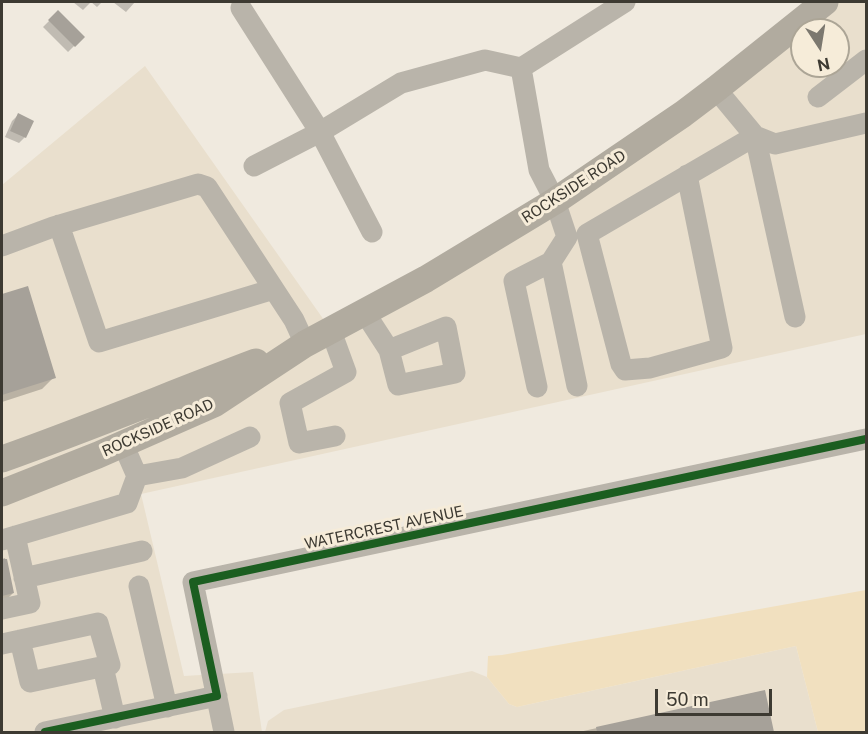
<!DOCTYPE html>
<style>
body{margin:0}
#map{position:relative;width:868px;height:734px;overflow:hidden;background:#f0eadf;font-family:"Public Sans",sans-serif}
canvas{display:block}
.frame{position:absolute;inset:0;border:3px solid #3d3a32;pointer-events:none}
.north{position:absolute;left:790px;top:18px;width:60px;height:60px;box-sizing:border-box;background:#f6ecd9;border:2px solid #aca596;border-radius:50%;rotate:168deg;font-size:16px;font-weight:700;line-height:24px;text-align:center;color:#3d3a32}
.north::after{content:'';display:block;margin:auto;width:21px;height:27px;background:#7c786f;clip-path:polygon(50% 0,100% 100%,50% 72%,0 100%)}
.scale{position:absolute;left:655px;top:689px;width:117px;height:27px;box-sizing:border-box;border:3px solid #3d3a32;border-top:0;padding-left:8px;font-size:18px;line-height:21px;white-space:nowrap;color:#3d3a32;-webkit-text-stroke:4px #f6ecd9;paint-order:stroke}
</style>
<div id="map">
<canvas width="868" height="734"></canvas>
<div class="frame"></div>
<div class="north">N</div>
<div class="scale">50 m</div>
</div>
<script>
const ctx = document.querySelector('canvas').getContext('2d');
ctx.lineJoin = 'round';
function fill(path, color) { ctx.fillStyle = color; ctx.fill(path, 'evenodd'); }
function stroke(path, color, width, dash) { ctx.strokeStyle = color; ctx.lineWidth = width; ctx.lineCap = dash ? 'butt' : 'round'; ctx.setLineDash(dash || []); ctx.stroke(path); }
function write(font, color, halo, rows, align = 'center') {
  ctx.font = font + ' "Public Sans",sans-serif'; ctx.lineWidth = 6; ctx.setLineDash([]); ctx.textBaseline = 'middle'; ctx.strokeStyle = halo; ctx.fillStyle = color; for (const [text, x, y, turn = 0] of rows) {
    ctx.save(); ctx.translate(x, y); ctx.rotate((+turn || 0) * Math.PI / 180); ctx.textAlign = isNaN(turn) ? turn : align; if (halo) ctx.strokeText(text, 0, 0); ctx.fillText(text, 0, 0); ctx.restore();
  }
}
fill(new Path2D(`
 M825,2H866V334L141,494L184,676L253,672L262,732H2V185L145,66L331,330L426,279ZM802,30H838V66H802Z
 M796,646L818,732H265L268,721L284,710L472,671L487,677L509,704L517,707Z`), '#e9dfcd');
fill(new Path2D(`
 M866,590V732H818L796,646L517,707L509,704L487,677L488,656L502,655Z`), '#f1e0bf');
fill(new Path2D(`
 M73,2H102L97,7L91,2L83,10Z
 M113,2H135L126,12Z
 M58,12L83,37L68,52L43,27Z
 M18,115L25,137L19,143L5,137L12,121Z
 M27,288L54,377L42,389L2,402V296Z
 M5,558L13,593L4,602H2V559Z
 M763,691L772,732H579Z`), '#0003');
fill(new Path2D(`
 M58,10L85,37L75,47L48,20Z
 M18,113L34,121L26,138L10,131Z
 M28,286L56,378L2,395V294Z
 M2,559H7L14,593L2,596Z
 M765,690L774,732H597L596,727Z`), '#a6a199');
stroke(new Path2D(`
 M241,8L320,132L372,232
 M521,68L625,2
 M716,89L755,136L775,144L866,123
 M818,97L866,60
 M254,166L320,132L401,83L485,60L521,68L539,170L555,201L567,237L551,262L514,281L537,387
 M687,175L722,348L650,368L625,370L621,364L587,234L755,136L795,317
 M59,225L99,342L274,289
 M2,246L53,227L198,184L207,187L294,320L305,344
 M551,262L577,386
 M365,313L389,350L398,385L455,373L446,327L389,350
 M331,331L346,372L290,403L299,443L335,436
 M123,444L137,476L182,468L250,437
 M2,540L127,503L137,476
 M24,578L142,551
 M139,586L167,707
 M2,609L30,603L15,536
 M2,644L98,623L110,665L30,682L20,640
 M103,667L115,718
 M45,732L217,696
 M224,732L193,582L866,439`), '#b9b4aa', 21);
stroke(new Path2D(`
 M2,459C87,429 171,394 256,362
 M2,493L98,455L214,404L305,344L426,279L555,201L683,114L716,89L825,2`), '#b1ab9f', 27);
stroke(new Path2D(`
 M45,732L217,696L193,582L866,439`), '#1b5e20', 8);
write('15px', '#3d3a32', '#f6ecd9', [
 ["ROCKSIDE ROAD",574,187,-33],
 ["ROCKSIDE ROAD",158,428,-24],
 ["WATERCREST AVENUE",384,528,-12]
]);
</script>
